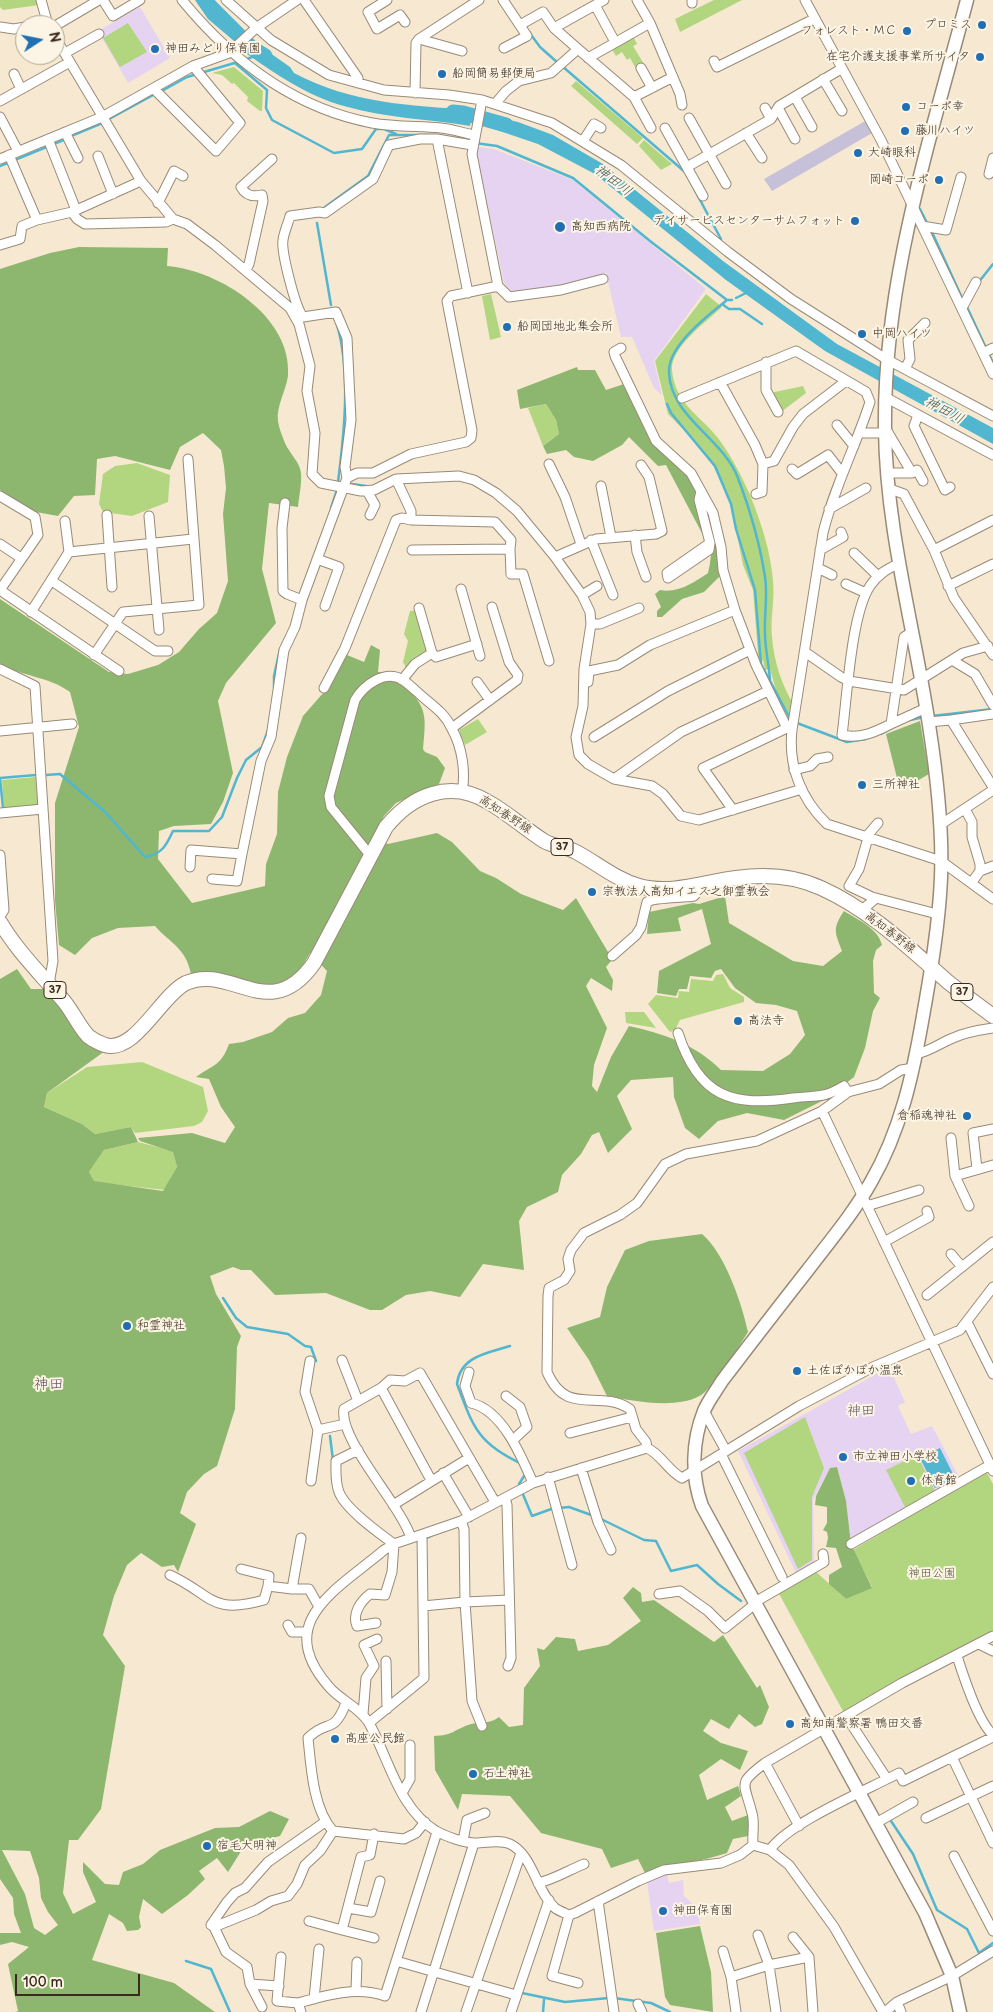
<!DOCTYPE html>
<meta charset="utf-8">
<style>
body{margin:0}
#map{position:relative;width:993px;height:2012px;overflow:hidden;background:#f7e9d1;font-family:"Balsamiq Sans",sans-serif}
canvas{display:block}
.north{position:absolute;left:15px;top:15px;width:50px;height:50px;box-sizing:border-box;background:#fcf5e5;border:1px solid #afa495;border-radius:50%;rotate:79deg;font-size:14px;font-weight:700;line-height:20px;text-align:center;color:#3b2a1e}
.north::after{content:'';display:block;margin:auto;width:18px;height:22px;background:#1f6fb2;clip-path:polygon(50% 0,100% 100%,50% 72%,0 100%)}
.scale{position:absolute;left:15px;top:1974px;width:125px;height:22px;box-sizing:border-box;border:2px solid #3b2a1e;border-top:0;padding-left:6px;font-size:15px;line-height:18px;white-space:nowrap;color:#3b2a1e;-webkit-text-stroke:4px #fcf5e5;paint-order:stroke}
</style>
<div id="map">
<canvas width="993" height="2012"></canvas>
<div class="north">N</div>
<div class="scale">100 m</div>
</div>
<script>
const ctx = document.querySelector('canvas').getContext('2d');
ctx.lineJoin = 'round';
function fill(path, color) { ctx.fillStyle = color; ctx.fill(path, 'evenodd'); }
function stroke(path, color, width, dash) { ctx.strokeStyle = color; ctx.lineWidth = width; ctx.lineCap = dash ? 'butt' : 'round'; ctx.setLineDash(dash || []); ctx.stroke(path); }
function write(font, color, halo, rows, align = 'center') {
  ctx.font = font + ' "Balsamiq Sans","Klee One",sans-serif'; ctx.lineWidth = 4; ctx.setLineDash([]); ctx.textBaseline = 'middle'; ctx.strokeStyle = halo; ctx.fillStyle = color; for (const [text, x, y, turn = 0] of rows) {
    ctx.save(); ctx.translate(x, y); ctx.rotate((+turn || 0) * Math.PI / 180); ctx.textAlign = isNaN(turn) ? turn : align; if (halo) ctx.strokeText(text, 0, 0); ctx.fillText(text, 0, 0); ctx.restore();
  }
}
fill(new Path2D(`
 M140,7L170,58L128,83L98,31Z
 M478,147L494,149L573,180L706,289L654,361L662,395L654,388L632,337H621L606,273L557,287L511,291L504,283L477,155Z
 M889,1367L905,1402L898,1406L911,1434L932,1426L960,1479L851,1540L845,1499L837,1467L830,1468L813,1500L814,1564L797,1575L738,1451Z
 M667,1874L669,1883L683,1880L684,1896L697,1908L700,1924L654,1931L647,1881Z`), '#e5d3f1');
fill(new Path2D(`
 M867,120L874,132L772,191L764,179Z`), '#c7c0d9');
fill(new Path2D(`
 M0,0H38L39,5L3,10L0,7Z
 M714,0H742L680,32L675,19Z
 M128,23L147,52L120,67L103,38Z
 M633,36L637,44L633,46L644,64L636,69L630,58L627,60L622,52L616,56L611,48Z
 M234,67L263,91L262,111H260L247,101L248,97L234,83L232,84L222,75L212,73Z
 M576,81L643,138L637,144L571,86Z
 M644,140L672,164L661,170L639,146Z
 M491,294L501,337L490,340L482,296Z
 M706,294L722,307C707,321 670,348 672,370C675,404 700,415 718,438C732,457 743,478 752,500C762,525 771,554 773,581C775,600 770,619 772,637C774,661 781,683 793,704L791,717L776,690L770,669L765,670L763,660L760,664L756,655L758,653L753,590L743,565L731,505L714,467L687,433L668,414L655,361Z
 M803,386L806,393L781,412L770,393Z
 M546,404L556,420L559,434L543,446L528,408Z
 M137,463L170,475L168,502L132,516L103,512L99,504L103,474L115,466Z
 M418,610L430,652L407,670L403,662L408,641L404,634L410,611Z
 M478,719L487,732L465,745L459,730Z
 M36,777L39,807L4,809L2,780Z
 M723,974L730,988L744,997V1002L680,1020L675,1030L670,1032L648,1004L656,995L678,998L679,991L689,992L691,979L713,981L716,975Z
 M625,1012H644L656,1028L626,1023Z
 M142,1062L203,1087L208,1111L202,1122L194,1126L135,1133L131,1127L95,1134L82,1124L44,1107L47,1093L87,1067Z
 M138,1142L173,1151L177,1167L165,1190L94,1182L89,1172L104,1150Z
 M805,1417L824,1468L812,1497V1560L798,1569L744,1453Z
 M917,1455L935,1491L905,1507L886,1470Z
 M986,1471L993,1484V1631L844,1713L777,1590L814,1570L846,1599L872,1587L853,1550Z`), '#b2d67f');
fill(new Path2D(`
 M79,247L168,248L167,266C219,270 293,317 288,376C286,390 276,407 278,421C279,428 282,436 285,443C289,453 300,462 301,473C302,483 299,496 298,507L269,503L262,569L276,623L226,683L218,701L233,773L223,802L211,824L174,826L159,831L158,859L192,903L265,886L266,864L277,834L278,792L287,757L303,716L331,684L347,655L364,662L371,645L380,650L378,672L400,673L399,679C426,707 427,710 423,749L425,752L437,757L445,768L439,784L396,803L384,816L374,838L388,844L437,833L452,842L480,871L496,878L521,894L563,910L576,898L608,952L611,961L606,967L613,980L612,991L591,978L586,986L607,1028L594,1065L592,1086L597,1092L611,1057L629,1026C664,1034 695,1044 721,1070L763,1071L790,1054L805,1035L797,1011L776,1005L756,1003L735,988L721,969L715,971L711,978L690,976L687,989H679L676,996L657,993L659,971L711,944L702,909L678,918L681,931L647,934L649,912L693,903L699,904L725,896L729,923L793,961L823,966L842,951C835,932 832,929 844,911C858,920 878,928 882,945L876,950L873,961L874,993L880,998L873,1011L865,1048L854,1077L826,1099L784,1120L747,1113L718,1121L699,1139L685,1128L674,1097L673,1077L631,1080L617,1096L632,1129L608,1153L599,1132L592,1135L581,1154L562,1175L558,1192L527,1207L519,1221L524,1270L483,1264L460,1297L430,1291L406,1295L382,1310H370L326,1293L275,1295L251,1270H241L233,1267L210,1276L216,1294L241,1336L237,1347L235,1409L217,1466L204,1474L187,1492L180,1513L196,1524L178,1572L174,1565L162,1567L141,1553L127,1565L114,1596L103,1635L125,1666L101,1809L78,1840H69L63,1893L73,1914L96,1902L83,1872V1862L105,1884L119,1885L123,1872L143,1864L160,1850L215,1828L239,1827L270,1811L289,1819L280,1836L245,1845L228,1872L217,1858L199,1871L205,1879L188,1895L162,1914L143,1899L139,1917L141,1927L138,1930L127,1931L123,1923L109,1914L92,1960L174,1983L215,2012H15L18,2011L8,1964L29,1947L12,1942L0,1945V1933H21L14,1914L13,1898L0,1879V979L17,969L31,989H44L105,1051L47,1093L44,1107L82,1124L95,1134L131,1127L138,1142L104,1150L89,1172L94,1181L163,1191L177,1167L173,1152L140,1141L138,1138L192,1133L225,1143L235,1127L221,1107L209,1079L196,1077C214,1064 221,1066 229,1044L243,1042L272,1032L288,1018L305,1013L321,995L327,971L310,953L299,972L282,984L263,986L215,976L191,974C186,948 171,944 155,926L118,928L92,938L75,955L59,945L55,901V803L79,727L70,692C48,676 23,677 0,664V599L109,672L128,674L158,665L179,652L199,629L217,613L228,581L223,514L226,488L224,466L221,450L203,433L180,447L170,470L115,456L97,459L95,495L74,496L58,516L36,512L0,490V269L50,253ZM2,1850L30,1851L39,1878L41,1898L48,1912L58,1925L45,1935L34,1928L25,1894Z
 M577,367L578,370H595L606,390L624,384L646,432L660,451L688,477L696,491L695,502L702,521L704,537L666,465L658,466L629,437L622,445L593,461L574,457L566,450L547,454L543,446L559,434L556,420L546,404L520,409L517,390Z
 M704,505C718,527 720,550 720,576L704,592L682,599L662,617H657V611L661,607L655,594L660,590C677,594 695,582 708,573C714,549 712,528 704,505Z
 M920,721L929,774L905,788L899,786L886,734Z
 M702,1234C725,1253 742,1304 748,1332C735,1352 722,1376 705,1392C684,1411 632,1401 607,1396L589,1360L567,1328L600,1317L607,1287L625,1250L649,1241Z
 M837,1467L846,1501L851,1544L872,1588L846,1599L829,1584V1575L842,1567L836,1548L826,1547L828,1538L827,1532L823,1530L827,1523V1507L815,1505L816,1496L830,1468Z
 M633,1587L641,1593L642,1602L654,1600L714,1642L723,1635L757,1688L760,1685L769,1707L762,1724L755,1727L739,1714L729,1729L711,1719L703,1731L721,1743L748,1751L740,1770L721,1759L699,1775L707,1800L738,1786L741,1796L725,1807L732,1821L748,1815V1836L733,1839L727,1853C700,1862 672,1864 645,1873L638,1859L611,1868L602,1849L541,1833L510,1796L462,1794L458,1810L435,1770L434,1736C453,1735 452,1731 468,1725C479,1721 489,1725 499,1717L509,1727L523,1725L524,1688L540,1666L537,1648L544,1650L556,1637L575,1639L578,1651L608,1645L641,1621L623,1598Z
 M700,1926L711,1972L713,2012L670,2005L665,1997L656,1933Z`), '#8db76e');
fill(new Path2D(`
 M195,0H214L241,33L234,41L208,19Z
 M253,41L290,67L294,73C353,104 408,105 473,110L470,126C428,119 385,118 344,106C307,96 274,73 243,51Z
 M488,115L518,122L553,135L603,164L723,261L837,344L993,428V444L825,351L726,280L595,174L538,144L485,126Z
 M940,1448L955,1478L935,1488L920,1458Z`), '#51b6d0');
stroke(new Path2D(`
 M529,32L540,47L558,63
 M244,60L255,56
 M235,63L267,90L266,108L272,120L334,153L362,149L376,129H384L396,134
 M562,66L685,172L721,239
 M160,92L187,77L238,62
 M71,136L100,124L155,94
 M475,143L497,146L573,178L650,241L727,300H732
 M0,166L66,139
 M325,207L368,176L389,135H436
 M920,209L927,223
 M317,223L331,305
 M931,230L963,300
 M978,283L993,264
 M736,298L746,293
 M727,300C708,315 668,346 669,372C670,417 723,438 738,478C750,510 760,544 765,577C768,596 764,615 765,634C765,649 769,664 770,680
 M722,304L729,309H740L762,324
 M966,305L993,363
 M337,325C351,372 344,435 338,482
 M667,404L671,413L715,466L731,504L736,529L755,590L761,664L791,720
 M352,484L366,486
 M331,508L337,490
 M274,688V676L280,649
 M932,716L993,709
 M910,720L924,717
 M797,723L847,742L866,739
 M881,734L896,726
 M788,749L790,770
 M46,775L60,774L105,812L145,857C162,854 166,846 173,831H209L222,817L237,778L246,760L262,747L268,730
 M3,808L0,778L36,775
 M223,1298L236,1318L247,1327L288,1334L305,1346L311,1347L316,1361
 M510,1346C488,1353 460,1356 457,1384C473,1427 478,1444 522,1464
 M330,1436L333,1460
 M519,1484L526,1473
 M522,1492L532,1516L554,1508
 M335,1493L341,1503
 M559,1508L569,1507L594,1516
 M599,1518L644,1540L656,1541L671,1571L697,1565L718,1584L741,1601
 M360,1523L371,1532
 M427,1538L435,1534
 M891,1821L913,1854L937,1910L967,1929L979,1953L993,1943
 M186,1961L211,1969L230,2012
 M522,1993L565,2002L609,1998
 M614,1998L651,2003L670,2012
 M543,2012L544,2000`), '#51b6d0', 2.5);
stroke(new Path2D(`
 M204,0L252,48L265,56
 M453,112L463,113L506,125`), '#51b6d0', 15);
const street = new Path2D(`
 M41,0L48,25
 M103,0L113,16L140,0
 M182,0C232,61 293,108 372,123C395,127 418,126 441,128C452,129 463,133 474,135
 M226,0L271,40L329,75L384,90L449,95L482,100L552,123L621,165L728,252L791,299L886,359L993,416
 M304,0L358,78V83
 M387,0L368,12L377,29L400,15L405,22
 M503,0L527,36L504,48
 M692,0V3
 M805,0L881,140L993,374
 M595,5L615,42
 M650,23L680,94L682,105
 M34,25L47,22
 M55,26L99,0
 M0,27L14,29L25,27
 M554,28L604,0
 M55,37L141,181L173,219L187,224L215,245L290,308L299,324L310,366L307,391L315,433L312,474L321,483L361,491L374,490L396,479L459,476L474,480L496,493L517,511L555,557L582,595L590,612L591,624L584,669L583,706L576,737L579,755L588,764L614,779L652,786L663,794L681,816L699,820L802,789
 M419,39L462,51
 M578,49L634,97L651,128
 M65,53L99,34
 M588,58L650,23L637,0
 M714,61L717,67L814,19
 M641,68L652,88
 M14,74L21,89
 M823,79L842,111
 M154,89L216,151L240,123L193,66
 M415,93L416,43L419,39L479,0
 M634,97L673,77
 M795,97L812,127
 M482,100L472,154L498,286L509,297L561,290L603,279
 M0,101L70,62
 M495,104L506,91L519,81L551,73L578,49L554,28L543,12L520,25
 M765,108L771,119
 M778,108L795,139
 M0,117L18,151
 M689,118L726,184
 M665,128L703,196
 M65,132L78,158
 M746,133L762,158
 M48,139L76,210
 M437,139L468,293
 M583,141L594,124L601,128
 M9,155L37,220
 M98,156L113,194
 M0,159L102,117L193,66L229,53L256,28L297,0
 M687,167L771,119L779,106L841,69
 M989,174L993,158
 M158,203L174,171L183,176
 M72,212L77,219L85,224L166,222L173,219
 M922,226L946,230L961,177
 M0,245L20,239L22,226L37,220L72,212L141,181
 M246,270L249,264L263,201L262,195C253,197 246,196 241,187L272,159
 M962,308L976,282
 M621,348L614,352L615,356L656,441L691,473L713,513L721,547L723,570L735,610L756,665L787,728
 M983,353L993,348
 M766,362V390L778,412
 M905,369L910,359L908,340L925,323
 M720,382L755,445L763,464
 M885,397L993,455
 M682,398L796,351L866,392L870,402C856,446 834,487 823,533L792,730C788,766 801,799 827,824L941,861L993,899
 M918,415L914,426L945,490L950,487
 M837,425L854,446
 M886,429L912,473L917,470L923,481
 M860,433H885
 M549,464L565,497L581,544
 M792,469L797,474L828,455L842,473
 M888,473H912
 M347,478L345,467L351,420L347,338L336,312L303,317C295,307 281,251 283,240C284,232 288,224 290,216L319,212L325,213L373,179L389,145L420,139H437L472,145
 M396,479L411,511V520L495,522L511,540L510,549L412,550
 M601,486L611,537
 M890,489L904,494L934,550L954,598L993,655
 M367,491L375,505L370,515
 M701,491L699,500L710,543L667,573L668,578L709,550L710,543
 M756,494L762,492L763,464L774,461L793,427L803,414L846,381
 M0,496L35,517L38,535L0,590
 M285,503L282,528L283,591L287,594L302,600
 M829,509L866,488
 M107,515L112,587
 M149,516L159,630
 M65,521L69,552
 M635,535L637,552L646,577
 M591,540L613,595
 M0,544L21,558
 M510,549L511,574H523L549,661
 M820,550L843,537L841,532
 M934,550L993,520
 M854,553L878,576
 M555,557L596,539L656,534L662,531L649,477L641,465
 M317,559L339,567L325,606
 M900,563C887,569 878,574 870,586C851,614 847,699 842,735C861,739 875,732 891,724L904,637L912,632
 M818,568L832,575
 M52,581L155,651H168
 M846,584L866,593
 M948,586L993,564
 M461,589L480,656
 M0,590L119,671
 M582,595L597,586
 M419,608L432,653L436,657L477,644
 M31,612L69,552L193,539
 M591,624H600L639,608
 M805,652L841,677L849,681L904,690L963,653L988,646
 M94,655L123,612L199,605L188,459
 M952,660L975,674L993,705
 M0,669L35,686L53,961L49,984
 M402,680L415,664L432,653
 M477,682L490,700
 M588,682L589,671L618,665L650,645L735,610
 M324,688L345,648L396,520L402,518L411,520
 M993,714L951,720L993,787
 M928,722L951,720
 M891,724L926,708
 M452,728L517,680L518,675L509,662L492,607
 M0,731L72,724
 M594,737L668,691L750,650
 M794,770L810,766L817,759L828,757
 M614,779L681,732L768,691
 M965,809L972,822V837L980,864V871L972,882
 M733,810L703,768L787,728L792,730
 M0,813L43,809
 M940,825L993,790
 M866,837L878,823
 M868,838L859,869L849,886L872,897L937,914
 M242,854L261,761L271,737L284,650L295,627L302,600L347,478L357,473H373L411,454L466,442L471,438L472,430L447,301L451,296L498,286
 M0,855L4,910L0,916
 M370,855L331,807L329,796L355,700C364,685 385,669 403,680C410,685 417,692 424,698C435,707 446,715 452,729C462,747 466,772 462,792
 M190,867L191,850L242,854L237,881L212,879
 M980,871L993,866
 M861,911L876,898
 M612,956L636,935L641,927L647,902C654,897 683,898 694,896L698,891L697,885
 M678,1033C699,1097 731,1107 793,1098C817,1095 822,1099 844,1086L848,1092
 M916,1054C931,1051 940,1043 953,1038C966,1032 979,1030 993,1028
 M914,1068L901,1070L879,1084L848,1092L822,1111L757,1141L686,1154L665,1164L637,1203L620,1215L584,1233L571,1250L568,1259L570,1271L564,1280L549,1288L548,1296L547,1372C567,1418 598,1388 630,1409L636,1429L646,1442L647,1448C661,1454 668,1471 682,1478L799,1406L873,1367L960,1330L993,1287
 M822,1111L993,1471
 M951,1138L955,1176
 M977,1169L973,1133L993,1129
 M867,1206L919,1190
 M969,1206L955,1176L993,1165
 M884,1242L929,1217L927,1211
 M951,1254L962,1267
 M927,1295L993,1242
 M967,1322L993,1374
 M342,1360L358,1401
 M310,1361L305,1392L318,1430L345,1424
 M469,1372L465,1386L471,1403C502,1410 521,1455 533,1483
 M381,1388L431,1480
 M506,1396L520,1407L527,1427L513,1440
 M704,1411L726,1451
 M570,1433L632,1417
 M647,1448L533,1483L461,1521L394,1544L384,1550C337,1590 271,1622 330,1688C342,1701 360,1708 369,1723C389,1759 399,1809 436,1831C447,1837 464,1843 476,1843C487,1843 499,1839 510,1844C533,1855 536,1891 555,1908C559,1911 565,1913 569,1915L575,1913L638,1881L664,1870L721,1863L740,1855L753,1845L770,1850L789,1865L834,1927L883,2012
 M358,1450L336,1461C336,1471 335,1482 339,1492C345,1509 379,1533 394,1544L392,1572L385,1595L370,1594C360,1602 352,1614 357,1626L376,1623
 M721,1454L782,1577
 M581,1468L598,1522L611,1550
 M443,1473L469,1517
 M548,1477L572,1565
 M311,1481L318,1430
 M505,1498L507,1505L511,1658L508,1666
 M393,1505L469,1458
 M461,1521L464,1529L465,1602L472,1701L482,1726
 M301,1538L292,1589H309L318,1605
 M411,1538C401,1505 338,1439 344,1409L381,1388L390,1380L405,1381L420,1373L495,1502
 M851,1544L990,1465
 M241,1569L269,1576L268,1586L292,1589
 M170,1575C213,1595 210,1615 264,1600L268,1586
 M659,1594L680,1591L708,1611L725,1628L755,1604
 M755,1602L824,1562L823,1554
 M423,1606L465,1602L509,1600
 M288,1625L292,1632H307
 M979,1644L993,1651
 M957,1656C963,1675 978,1722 993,1735
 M386,1661L387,1709
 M346,1703C333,1736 328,1718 308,1738C311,1767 313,1809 333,1831L404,1839L416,1833L425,1822
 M363,1714L366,1678L374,1666L364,1645L377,1639
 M846,1716L887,1779
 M369,1723L424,1678L422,1536
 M952,1757L993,1737
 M765,1763L799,1826
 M402,1793L410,1779V1745
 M926,1818L993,1786
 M876,1823L913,1802
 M374,1834L370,1855L361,1857L342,1930L374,1938
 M463,1841L467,1820L485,1813
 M753,1845C752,1834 755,1823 752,1813C744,1782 737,1784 765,1763L902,1683L993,1636
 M770,1850C788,1823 867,1790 899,1773L903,1781L952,1757L993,1843
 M954,1856L993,1931
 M538,1883C553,1880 569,1870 584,1864
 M598,1901L614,2012
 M348,1908L371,1912L380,1881
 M569,1915L552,1976L578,1983
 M309,1921L342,1930
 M214,1927L211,1925L227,1902L235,1893L245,1888L268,1862L325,1822
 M758,1935L769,1965L776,2012
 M793,1937L809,1957
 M723,1951L731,1977
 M281,1957L277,2001L298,2003
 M396,1961L516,1995
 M250,1984L262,2007
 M279,1986L250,1984L247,1967L226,1952L214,1927L256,1910L271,1901L288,1896L297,1884L305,1865L320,1851L333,1831
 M356,1990L357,1962
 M314,1999L319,1949
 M897,2002L901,2012
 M638,2004L642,2012
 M301,2012L298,2003C327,1995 356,1986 385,1996L437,1832
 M421,2012L474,1843
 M466,2012L521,1853
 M511,2012L549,1900
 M736,2012L731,1977L769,1965L809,1957L813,2012
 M885,2012L897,2002L952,1976L993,1951`);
const secondary = new Path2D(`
 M960,2012L952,1976L925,1913L702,1506C691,1476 692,1441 704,1411C708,1401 716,1391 722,1381C750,1344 778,1308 807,1271C829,1242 853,1214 871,1182C901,1130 913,1074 923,1016C931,971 939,924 941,878C943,827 937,776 929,725C914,627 886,529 885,429C883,282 930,141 967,0`);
const primary = new Path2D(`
 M0,922C18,952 40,973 62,999C72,1010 78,1025 88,1036C93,1040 99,1043 105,1045C135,1054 161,995 186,983C231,963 270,1026 314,963L386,827C412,795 450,779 488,802C508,813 525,829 544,841C554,847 566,846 576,852C597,863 615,879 639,886C671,895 704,882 736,878C764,874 795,876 821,888C870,910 908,947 948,982C963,994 978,1005 993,1016`);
stroke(street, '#998a78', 11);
stroke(secondary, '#998a78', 15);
stroke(primary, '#998a78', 16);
stroke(street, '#fff', 9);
stroke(secondary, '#fff', 12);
stroke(primary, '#fff', 14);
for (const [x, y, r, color] of [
 [982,25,5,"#1f6fb2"],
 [907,31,5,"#1f6fb2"],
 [155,49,5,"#1f6fb2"],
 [980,57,5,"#1f6fb2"],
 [442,74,5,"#1f6fb2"],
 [906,107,5,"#1f6fb2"],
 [905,131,5,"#1f6fb2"],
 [858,153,5,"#1f6fb2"],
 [939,180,5,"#1f6fb2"],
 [855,221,5,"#1f6fb2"],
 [560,227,6,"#1f6fb2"],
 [507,327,5,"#1f6fb2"],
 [862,334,5,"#1f6fb2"],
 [862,785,5,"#1f6fb2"],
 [592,892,5,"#1f6fb2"],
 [738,1021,5,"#1f6fb2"],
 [967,1116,5,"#1f6fb2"],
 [127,1326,5,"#1f6fb2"],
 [797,1371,5,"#1f6fb2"],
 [843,1457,5,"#1f6fb2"],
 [911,1481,5,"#1f6fb2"],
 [790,1724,5,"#1f6fb2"],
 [335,1739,5,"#1f6fb2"],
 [473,1774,5,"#1f6fb2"],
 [207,1846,5,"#1f6fb2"],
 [663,1911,5,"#1f6fb2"]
]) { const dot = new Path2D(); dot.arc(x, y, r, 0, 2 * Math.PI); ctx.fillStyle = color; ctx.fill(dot); stroke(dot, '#fcf5e5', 2); }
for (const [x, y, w] of [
 [562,847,22],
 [55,990,22],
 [962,992,22]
]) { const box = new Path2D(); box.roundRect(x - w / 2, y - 8.5, w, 17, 4); ctx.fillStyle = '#fcf5e5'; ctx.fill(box); stroke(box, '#3b2a1e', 1); }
write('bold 11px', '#3b2a1e', null, [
 ["37",562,847],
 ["37",55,990],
 ["37",962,992]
]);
write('12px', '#3b2a1e', '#fcf5e5', [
 ["プロミス",972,25,"right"],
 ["フォレスト・ＭＣ",897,31,"right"],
 ["神田みどり保育園",165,49],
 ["在宅介護支援事業所サイタ",970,57,"right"],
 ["船岡簡易郵便局",452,74],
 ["コーポ幸",916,107],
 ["藤川ハイツ",915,131],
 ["大崎眼科",868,153],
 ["岡崎コーポ",929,180,"right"],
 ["デイサービスセンターサムフォット",845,221,"right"],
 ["高知西病院",571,227],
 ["船岡団地北集会所",517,327],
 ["中岡ハイツ",872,334],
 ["三所神社",872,785],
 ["宗教法人高知イエス之御霊教会",602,892],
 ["高法寺",748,1021],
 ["倉稲魂神社",957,1116,"right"],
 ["和霊神社",137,1326],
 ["土佐ぽかぽか温泉",807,1371],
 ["市立神田小学校",853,1457],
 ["体育館",921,1481],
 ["高知南警察署 鴨田交番",800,1724],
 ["髙座公民館",345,1739],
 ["石土神社",483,1774],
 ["宿毛大明神",217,1846],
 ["神田保育園",673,1911]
], 'left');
write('12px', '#3b2a1e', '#fcf5e5', [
 ["高知春野線",505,815,33],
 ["高知春野線",890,933,37]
]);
write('12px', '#595536', '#fcf5e5', [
 ["神田公園",932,1574]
]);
write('italic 14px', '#435b5c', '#fcf5e5', [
 ["神田川",613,181,37],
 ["神田川",944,411,28]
]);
write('14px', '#655568', '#fcf5e5', [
 ["神田",861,1411]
]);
write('15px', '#655568', '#fcf5e5', [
 ["神田",49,1385]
]);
</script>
